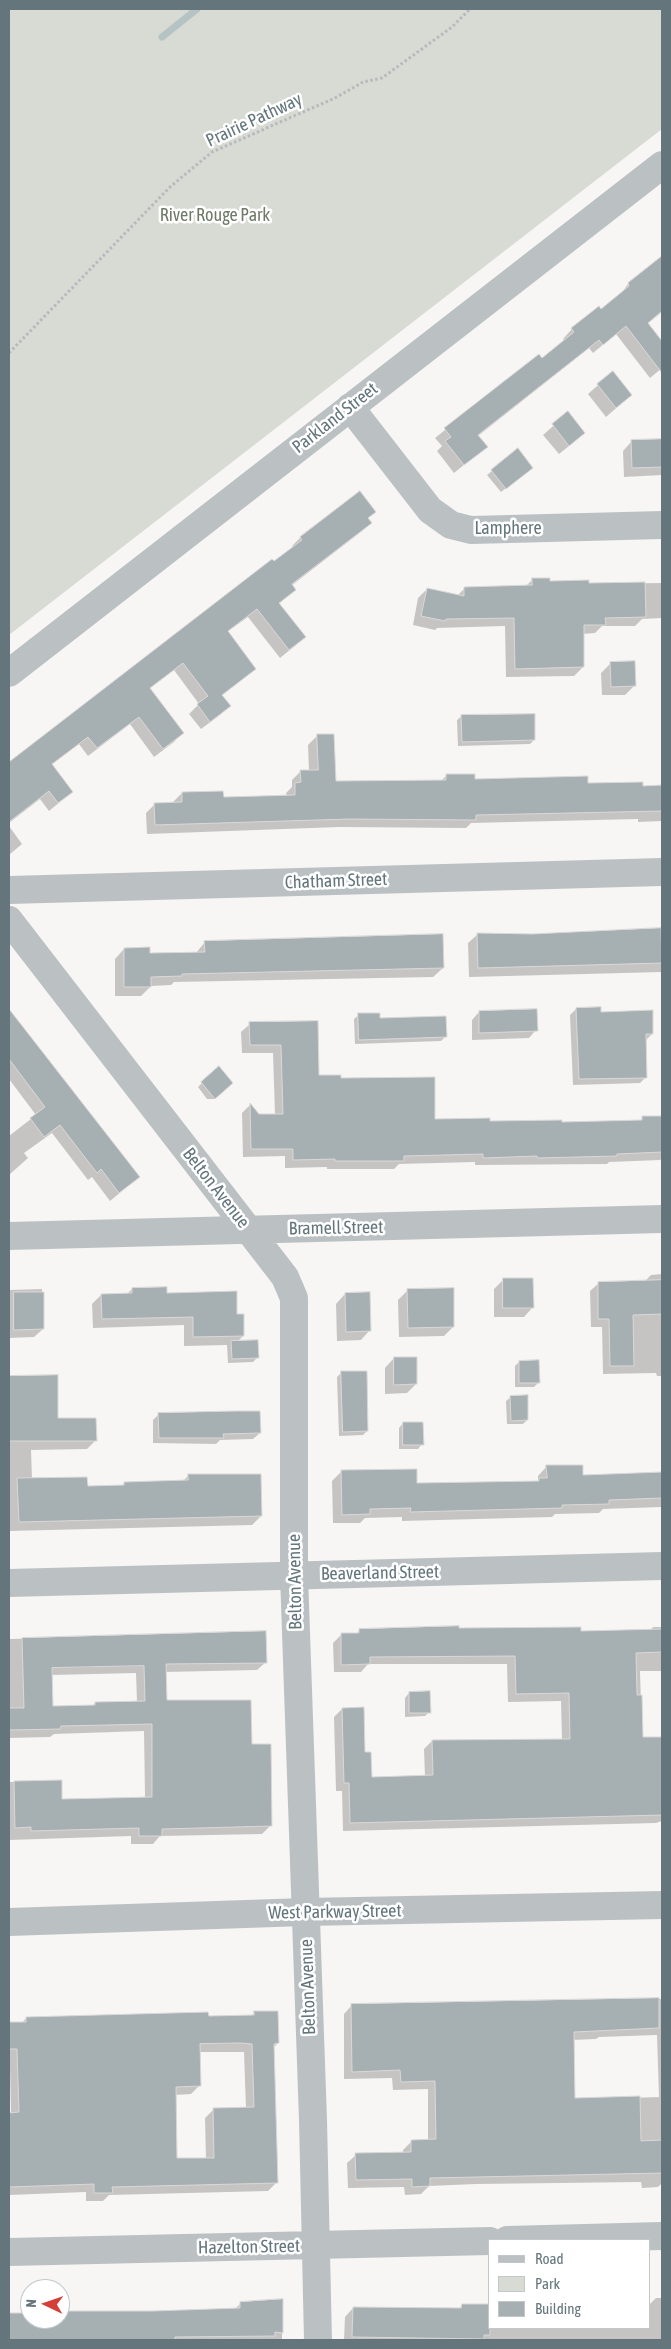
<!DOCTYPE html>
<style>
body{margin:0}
#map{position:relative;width:671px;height:2349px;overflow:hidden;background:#f7f6f4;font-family:"Asap Condensed",sans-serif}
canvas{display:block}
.frame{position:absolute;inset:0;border:10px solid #64767c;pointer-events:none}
.legend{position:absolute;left:488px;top:2239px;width:162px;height:90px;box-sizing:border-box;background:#fff;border:1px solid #c1c8cb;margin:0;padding:6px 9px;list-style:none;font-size:15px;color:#64767c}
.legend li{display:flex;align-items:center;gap:10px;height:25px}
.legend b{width:25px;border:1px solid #c1c8cb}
.north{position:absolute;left:20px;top:2279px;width:50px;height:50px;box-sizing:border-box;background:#fff;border:1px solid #c1c8cb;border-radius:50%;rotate:273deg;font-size:14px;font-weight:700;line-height:20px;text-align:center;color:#64767c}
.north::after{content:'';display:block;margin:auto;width:18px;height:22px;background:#d44037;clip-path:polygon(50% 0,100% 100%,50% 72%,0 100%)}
</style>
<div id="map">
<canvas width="671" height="2349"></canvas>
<div class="frame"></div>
<ul class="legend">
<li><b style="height:6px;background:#bbc1c3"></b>Road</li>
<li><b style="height:14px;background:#d8dbd4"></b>Park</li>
<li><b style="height:14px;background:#a6afb2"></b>Building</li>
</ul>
<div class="north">N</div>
</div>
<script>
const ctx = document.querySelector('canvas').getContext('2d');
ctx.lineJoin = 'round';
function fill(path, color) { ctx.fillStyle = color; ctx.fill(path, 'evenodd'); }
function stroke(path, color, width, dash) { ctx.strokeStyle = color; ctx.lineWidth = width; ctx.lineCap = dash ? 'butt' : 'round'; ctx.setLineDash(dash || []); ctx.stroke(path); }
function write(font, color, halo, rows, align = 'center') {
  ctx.font = font + ' "Asap Condensed",sans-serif'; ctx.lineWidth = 5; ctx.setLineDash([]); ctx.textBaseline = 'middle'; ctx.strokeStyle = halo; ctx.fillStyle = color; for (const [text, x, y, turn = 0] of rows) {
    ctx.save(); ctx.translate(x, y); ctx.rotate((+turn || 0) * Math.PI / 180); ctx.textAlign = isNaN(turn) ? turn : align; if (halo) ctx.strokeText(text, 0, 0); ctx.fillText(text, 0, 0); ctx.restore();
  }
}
fill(new Path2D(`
 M9,9H662V129L9,635Z`), '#d8dbd4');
fill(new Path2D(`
 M662,258V312L647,324L662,343V368L650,378L616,334L593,353L589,348L478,436L486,447L454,473L437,451L442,446L435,438L538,356L542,360L565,341L563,339L572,329L598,308L601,311L620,295L628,284Z
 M613,372L631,395L606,417L588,394Z
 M568,413L574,442L559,454L543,435Z
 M662,440V475L624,477L623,451L632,441Z
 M518,450L527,472L501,492L487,475Z
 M374,512L367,519L370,522L362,531L291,586L294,590L279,604L304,637L296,645L280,658L248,617L227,632L255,669L221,696L229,706L220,715L201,729L189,714L199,704L174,670L149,689L182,733L174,742L154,757L130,724L88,756L79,744L51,765L72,792L49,811L40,799L9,823V762L272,561L274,563L294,548L292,546L301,537Z
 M532,580L588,584L662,583V618L642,619L635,626H602L595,633L582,634L583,667L574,676L506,677L505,626L437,628L435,630L413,625L418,598L427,589L458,595L465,588L525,587Z
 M611,663L635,685L625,695H602L601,673Z
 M462,716L534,740L530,744L458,746L457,720Z
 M317,736L334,782L441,781L446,776L474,780L662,787V821L638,822V819L471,823L466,828L339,827L147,834L146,813L155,804L173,802L182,793L222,798L287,796L286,793L292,787V780L301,771H309L308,745Z
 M9,826L22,844L9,855Z
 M662,931V972L469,977L468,943L478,934L532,936Z
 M205,942L443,968L433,977L174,982L171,985L151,986L141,996H115V959L124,949L149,954L196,953Z
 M576,1009L600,1013L652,1034L645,1041L646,1077L640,1083L573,1085L570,1015Z
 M9,1011L139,1177L110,1201L92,1177L88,1180L52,1133L24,1153L28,1158L9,1175V1136L36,1115L9,1079Z
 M479,1012L536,1030L529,1038L472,1040V1020Z
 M359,1015L379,1019L446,1036L441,1041L355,1044L354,1019Z
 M317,1022L318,1076L340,1080L434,1120L561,1123L640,1121L643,1118L662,1117V1158L660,1160L609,1162L607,1164L475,1165V1162L399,1164L394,1169H327V1167L285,1168V1156L243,1157L242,1113L250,1105L258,1116L275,1115L273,1053H242L241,1032L250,1024Z
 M202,1083L224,1090L214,1099H207L198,1087Z
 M662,1274V1376H657L656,1373L603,1374L602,1327H591L590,1291L599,1283L644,1282L651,1275Z
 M503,1280L533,1307L524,1317H494V1289Z
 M42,1289L43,1329L34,1337L9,1338V1290Z
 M132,1289L166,1294L236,1315L243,1336L237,1342L257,1358L253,1362L228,1363L227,1345L184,1346V1325L93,1328L92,1304L101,1295L127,1294Z
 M408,1290L453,1327L444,1336L399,1337L398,1300Z
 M345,1294L370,1330L361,1340L337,1341L336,1304Z
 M394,1358L416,1384L407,1393L385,1394V1368Z
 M519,1362L538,1383L534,1387H515V1366Z
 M342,1372L367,1431L363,1435L339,1436L337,1377Z
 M56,1376L57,1419L96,1440L87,1449L31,1450L32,1479L86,1487H121L125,1483L182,1482L188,1476L261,1516L252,1525L9,1531V1377Z
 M511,1397L527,1420L523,1424H507L506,1401Z
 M159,1414L260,1433L253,1439L220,1440L216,1444L153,1443V1420Z
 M662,1415V1439H661V1416Z
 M403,1423L422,1444L418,1449H399V1428Z
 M547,1466L582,1476L662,1473V1507L603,1509L599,1513L555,1514L552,1517L402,1521V1517L365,1518L360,1523H333L332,1481L341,1472L416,1484L538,1481V1476Z
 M653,1627H662V1671H640L642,1738H662V1821L656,1823L343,1831L342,1791H336L334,1717L342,1709L371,1778L425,1777L424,1749L432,1741L562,1740L561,1701L508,1702L507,1664H368L361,1672H334L333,1643L341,1635L356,1634L360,1630L457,1629L580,1633L650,1631Z
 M265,1633L266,1662L257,1670L165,1672L166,1701L251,1746L270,1826L262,1834L160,1836L153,1844H131V1836L9,1840V1782L60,1781L61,1801L145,1798L144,1731L54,1734L50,1737L9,1738V1639ZM136,1673L137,1702L95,1703L92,1706L52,1707L51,1675Z
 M409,1693L429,1712L425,1716L405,1717V1698Z
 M662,1999V2183L658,2187L642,2188L641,2182L476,2184L429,2186L421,2194L405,2195L404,2187L348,2188L347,2163L356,2155L403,2153V2150L412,2141H428V2089L393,2090L392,2078L344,2079V2014L352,2005ZM657,2035L659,2097L573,2100L572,2040L596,2039L599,2037Z
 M254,2013L278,2043L273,2048L277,2182L268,2191L109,2195L103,2201H86V2192L9,2195V2113H11L9,2023H22L26,2018H207L251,2016ZM199,2052H244L246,2109H214L205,2118L206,2159L176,2160L175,2095L191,2094L199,2086Z
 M656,2298H662V2340H344L345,2317L353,2308L458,2310L462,2305L490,2328H650V2304Z
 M282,2301V2340H9V2316L30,2315V2319H60V2312L234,2310L241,2303Z`), '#0003');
stroke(new Path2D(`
 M162,37L197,9`), '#b5c3c5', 7);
const building = new Path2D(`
 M662,256V311L648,323L662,341V373L626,326L603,345L599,340L478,435L488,447L464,465L445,441L451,437L444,428L539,354L542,358L574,332L571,328L599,306L601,309L629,286L628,283Z
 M613,371L632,395L616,408L597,384Z
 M568,411L585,433L569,446L552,424Z
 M662,439V467L632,468L631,440Z
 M518,448L533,468L506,489L491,470Z
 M360,491L376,512L368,518L372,523L292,584L296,590L279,603L306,637L289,650L257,609L228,631L256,669L222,695L231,706L210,722L197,704L208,696L183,663L150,688L184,733L163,749L139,717L97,748L88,737L52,764L73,792L58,803L49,791L9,822V762L272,559L274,561L302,540L300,537Z
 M532,578H550V581L589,580V583L645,582L646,617L605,618L606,625H584V667L515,669L514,618L446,619L445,621L421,616L427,588L464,596V587L532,585Z
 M635,661L636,686L611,687L610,662Z
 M535,714V740L462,742L461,715Z
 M317,734H334L336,781L446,780V774H475V779L588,776V783L643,782V786L662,785V811L476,815V820L349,819L155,825L154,803L182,802V792L223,791L224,797L295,795V783L301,782L300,770H318Z
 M661,928L662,963L478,968L477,933L532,934Z
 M443,934L444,968L182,974V976L151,977V987H124V948L150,947V953L205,952L204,941Z
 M601,1007V1012L653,1010V1034H646L647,1078L579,1079L576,1008Z
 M9,1009L140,1177L119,1193L101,1169L97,1173L60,1125L44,1137L30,1118L45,1107L9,1059Z
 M537,1009L538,1031L479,1033V1011Z
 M358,1013H380V1018L446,1016L447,1037L359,1040Z
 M318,1021L319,1075H341V1078L435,1077V1119L490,1118V1121L562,1120V1122L642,1120V1116H662V1152L617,1154V1156L537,1158V1156L483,1158V1154L404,1156V1161H335V1159L293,1160V1149H251L250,1103L259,1114H283L281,1045H250L249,1022Z
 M219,1066L233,1083L215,1099L201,1082Z
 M503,1278H533L534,1308H503Z
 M662,1280V1314L633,1315L634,1366H610L609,1319H598V1282Z
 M167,1287V1293L237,1291V1314H244V1336L193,1337V1317L102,1319L101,1294L132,1293V1288Z
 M454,1288V1327L408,1328L407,1289Z
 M14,1292H44V1329L14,1330Z
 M370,1292L371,1331L346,1332L345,1293Z
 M258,1340L259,1358L232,1359L231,1341Z
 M394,1357H417V1384L394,1385Z
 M539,1360L540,1383H519V1361Z
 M341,1371H367L368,1431L343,1432Z
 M58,1375V1418H96L97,1441H9V1376Z
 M528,1395V1420L511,1421L510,1396Z
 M236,1411H260L261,1433L223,1434L224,1438H159L158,1413Z
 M403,1422H423L424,1445H403Z
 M546,1465H583V1475L662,1472V1498L609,1500V1504L562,1505V1508L410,1512L411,1508L370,1509V1514L342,1515L341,1470L417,1469V1483L539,1481V1478H547Z
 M188,1474H261L262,1516L19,1522L17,1478L87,1477L88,1486L124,1485V1482L188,1480Z
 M459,1626V1628L581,1627V1631L662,1629V1652L636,1653L637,1695H642L643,1737H662V1815L350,1823L349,1783H344L342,1708L364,1707L365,1752H371L372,1777L433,1775L432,1740L570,1739L569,1693L516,1694L515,1656L370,1657V1664L341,1665V1633H359V1629Z
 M266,1631L267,1663L166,1664L167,1700H251L252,1744H271L272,1826L162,1829V1836H139V1828L31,1831V1827L15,1828L14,1781L62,1780V1799L152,1797V1724L61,1726L60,1729L9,1730V1708H24L22,1638ZM144,1666L145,1701L95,1702V1705L53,1706L52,1668Z
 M430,1691L431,1713H409V1692Z
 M659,1998V2028L574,2032L575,2098L640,2096L641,2141L662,2140V2173L430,2178V2186L412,2187V2179L356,2180L355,2153L411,2152V2140L436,2139L435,2081L401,2082L400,2070L352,2072L351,2004Z
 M254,2011H278L279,2043L274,2044L278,2183L112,2187L113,2193H94V2184L9,2187V2113L19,2112L17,2049H9V2022H26V2017L208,2012L209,2016L254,2015ZM241,2043L252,2044L254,2107L213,2108L214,2158H177L176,2087L201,2086L200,2044Z
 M283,2299V2333L275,2332V2336L175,2337V2340H9V2313H30V2319H60V2311H153L240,2308V2302Z
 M462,2304H490V2335H484V2339L352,2337L353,2307L461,2308Z`);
fill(building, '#a6afb2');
stroke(building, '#d8d8d6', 1);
stroke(new Path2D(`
 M9,353L170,187L212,152L335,98L363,82L382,78L452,27L470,9`), '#b6babc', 3, [2.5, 2.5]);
stroke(new Path2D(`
 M350,407L430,510L451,525L471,530L662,525
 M9,673L662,165
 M9,890L662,872
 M9,920L285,1277L294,1298V1575L313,2120L318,2340
 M9,1236L662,1219
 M9,1583L662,1566
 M9,1922L305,1912L662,1905
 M507,2240L662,2236
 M9,2252L490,2241`), '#bbc1c3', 28);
write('18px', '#64767c', '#fff', [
 ["Prairie Pathway",254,120,-25],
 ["Parkland Street",335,418,-38],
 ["Lamphere",508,528],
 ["Chatham Street",336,881,-2],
 ["Belton Avenue",216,1188,52],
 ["Bramell Street",336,1228,-1],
 ["Beaverland Street",380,1573,-1],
 ["Belton Avenue",295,1582,-91],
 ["West Parkway Street",335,1912,-1],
 ["Belton Avenue",308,1987,-92],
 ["Hazelton Street",249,2247,-1]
]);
write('18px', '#6e7a67', '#fff', [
 ["River Rouge Park",215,215]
]);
</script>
